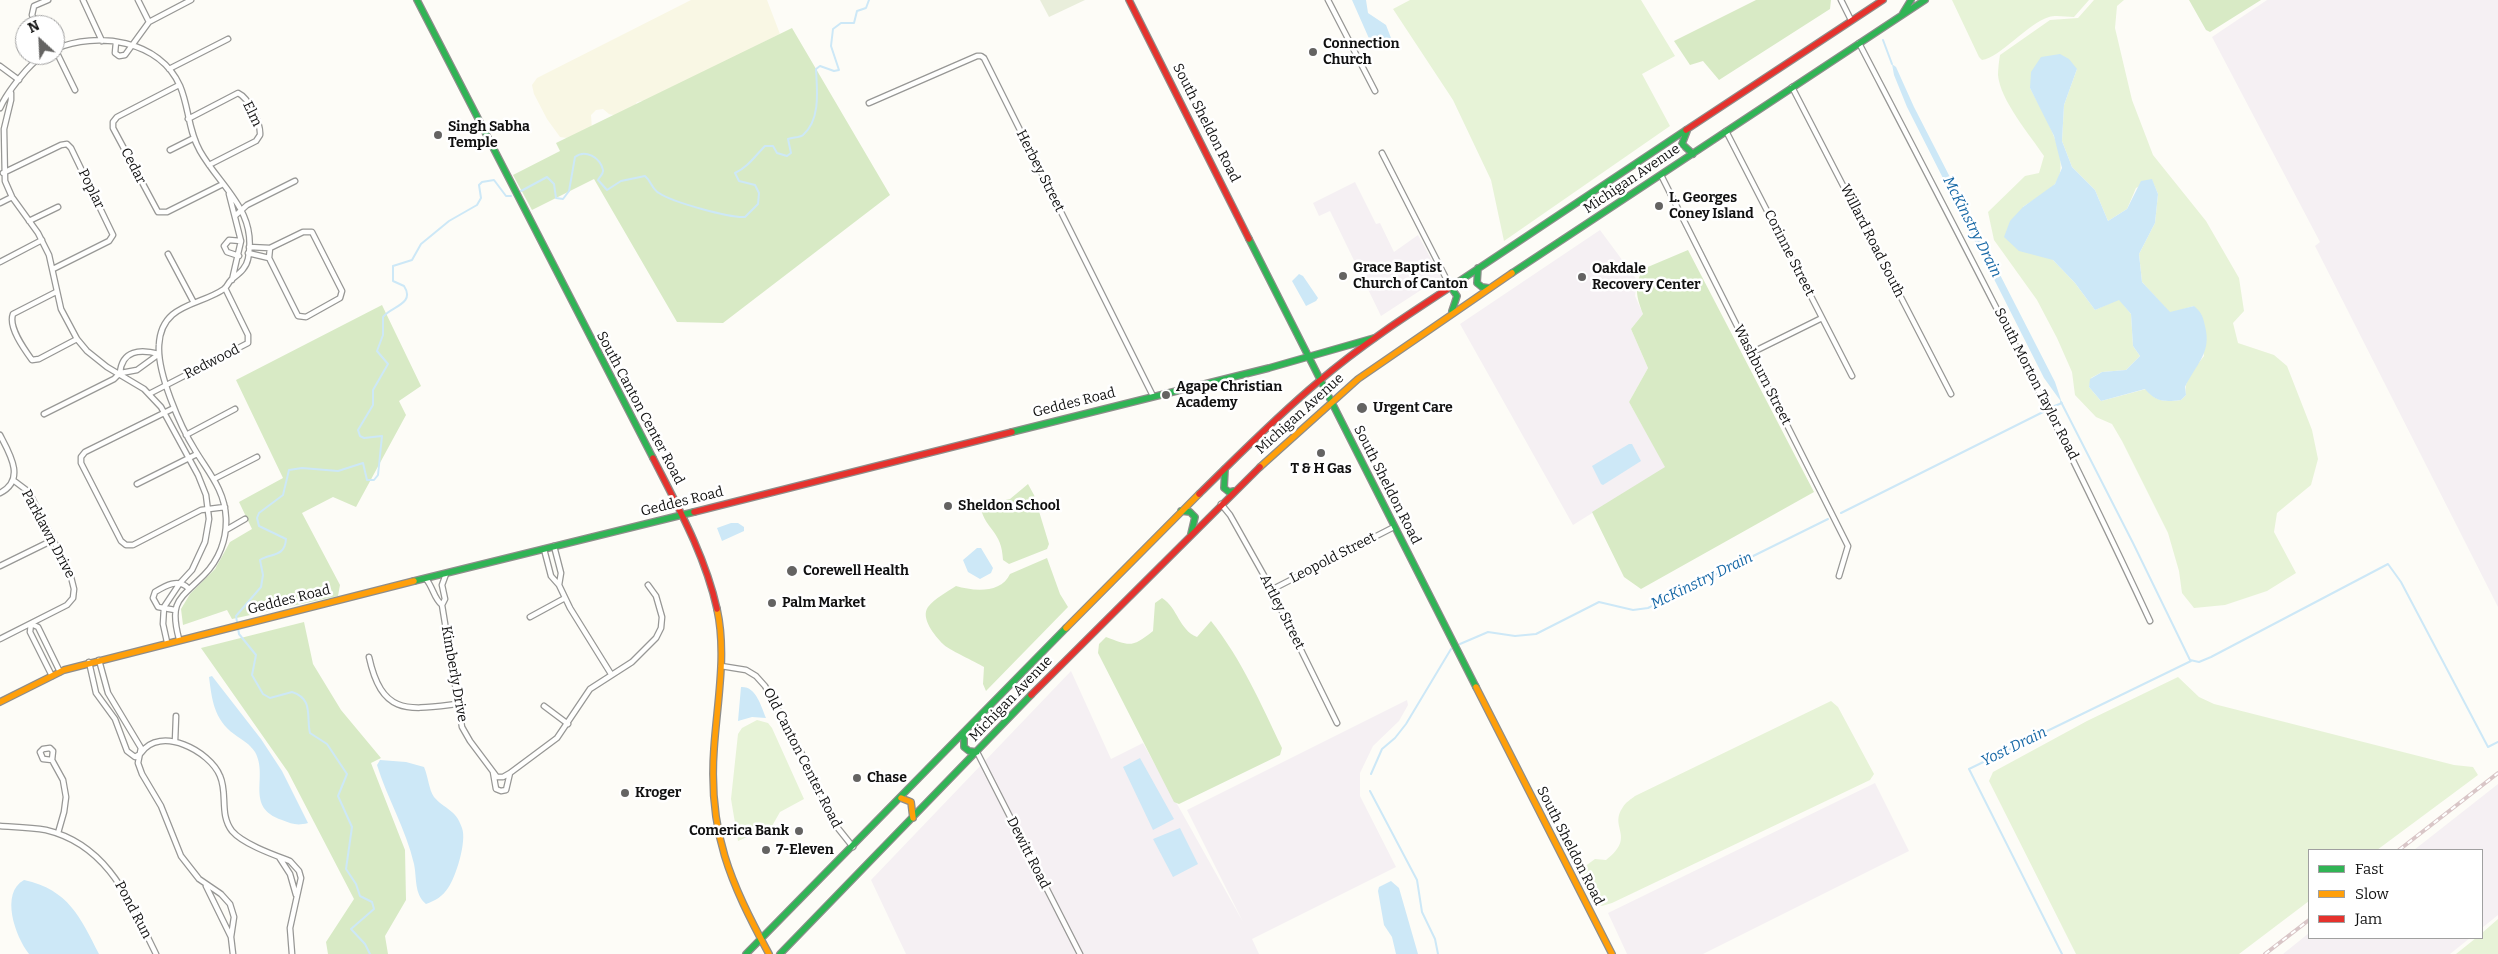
<!DOCTYPE html>
<style>
body{margin:0}
#map{position:relative;width:2498px;height:954px;overflow:hidden;background:#fdfcf7;font-family:Bitter,serif}
canvas{display:block}
.legend{position:absolute;left:2308px;top:849px;width:175px;height:90px;box-sizing:border-box;background:#fff;border:1px solid #a0a0a0;margin:0;padding:6px 9px;list-style:none;font-size:15px;color:#111}
.legend li{display:flex;align-items:center;gap:10px;height:25px}
.legend b{width:25px;border:1px solid #a0a0a0}
.north{position:absolute;left:15px;top:15px;width:50px;height:50px;box-sizing:border-box;background:#fff;border:1px solid #a0a0a0;border-radius:50%;rotate:335deg;font-size:14px;font-weight:700;line-height:20px;text-align:center;color:#111}
.north::after{content:'';display:block;margin:auto;width:18px;height:22px;background:#646362;clip-path:polygon(50% 0,100% 100%,50% 72%,0 100%)}
</style>
<div id="map">
<canvas width="2498" height="954"></canvas>
<ul class="legend">
<li><b style="height:6px;background:#30b455"></b>Fast</li>
<li><b style="height:6px;background:#ff9f0a"></b>Slow</li>
<li><b style="height:6px;background:#e5322d"></b>Jam</li>
</ul>
<div class="north">N</div>
</div>
<script>
const ctx = document.querySelector('canvas').getContext('2d');
ctx.lineJoin = 'round';
function fill(path, color) { ctx.fillStyle = color; ctx.fill(path, 'evenodd'); }
function stroke(path, color, width, dash) { ctx.strokeStyle = color; ctx.lineWidth = width; ctx.lineCap = dash ? 'butt' : 'round'; ctx.setLineDash(dash || []); ctx.stroke(path); }
function write(font, color, halo, rows, align = 'center') {
  ctx.font = font + ' Bitter,serif'; ctx.lineWidth = 5; ctx.setLineDash([]); ctx.textBaseline = 'middle'; ctx.strokeStyle = halo; ctx.fillStyle = color; for (const [text, x, y, turn = 0] of rows) {
    ctx.save(); ctx.translate(x, y); ctx.rotate((+turn || 0) * Math.PI / 180); ctx.textAlign = isNaN(turn) ? turn : align; if (halo) ctx.strokeText(text, 0, 0); ctx.fillText(text, 0, 0); ctx.restore();
  }
}
fill(new Path2D(`
 M2267,0H2498V607L2315,246L2320,242L2212,37Z
 M1355,182L1376,224L1380,223L1394,252L1418,235L1441,277L1381,316L1330,211L1319,216L1313,203Z
 M1600,230L1637,280L1635,296L1643,314L1631,329L1648,368L1629,402L1666,467L1573,525L1460,324Z
 M1071,671L1111,759L1143,743L1243,922L1187,810L1407,700L1408,705L1399,721L1373,746L1360,773V796L1396,867L1252,939L1259,954H906L871,880Z
 M1875,783L1909,851L1703,954H1627L1608,913Z
 M2498,784V915L2482,928V850H2414Z
 M2309,933V938H2470L2450,954H2283Z`), '#f5f0f3');
fill(new Path2D(`
 M691,0H767L780,34L649,100L637,102L634,107L618,116L609,114L603,109L596,110L591,115L592,130L567,138L560,137L547,119L534,94L532,85L537,78Z`), '#f9f7e4');
fill(new Path2D(`
 M1410,0H1641L1675,56L1642,74L1670,126L1504,241L1491,180L1453,100L1393,9Z
 M1952,0H2089L2074,17C2066,17 2056,15 2049,17C2028,23 2000,58 1982,60L1979,57Z
 M2094,0H2124L2117,6L2115,28L2132,100L2153,155L2206,221L2239,278L2244,311L2233,323L2238,343L2274,355L2287,366L2312,430L2318,459L2311,485L2277,513L2274,532L2296,573L2267,591L2225,605L2194,608L2182,593L2179,571L2168,533L2122,441L2112,424L2096,417L2075,395L2072,372L2057,338L2037,300L1994,240L1988,212L2025,176L2039,173L2044,156C2030,135 2000,100 1998,75C1998,69 1999,61 2000,55L2050,20L2078,18ZM2077,69L2064,105L2062,141L2072,167L2095,190L2108,221L2127,209L2136,188L2152,180L2158,194L2155,223L2139,254L2142,282L2170,313L2194,306L2204,356C2195,368 2183,380 2186,395L2181,400C2165,402 2156,402 2146,389L2101,401L2089,387L2091,378L2102,372L2126,370L2140,356L2133,346L2131,314L2119,299L2095,310L2075,283L2053,260L2023,207C2033,200 2047,193 2055,184C2074,162 2041,109 2030,88Z
 M2178,677L2199,697L2214,704L2454,765L2473,767L2478,775L2377,850H2309V901L2239,954H2076L1989,781L1993,772L2087,721Z
 M1831,701L1838,707L1874,774L1870,780L1612,903L1602,906L1594,903L1582,877L1584,867L1595,859L1606,860C1637,836 1608,828 1623,807C1625,803 1631,799 1635,796Z
 M757,720L768,723L772,728L804,799L780,812L772,826L738,841L731,799L738,734L742,728Z
 M2498,919V954H2456L2476,938H2482V933Z`), '#e7f3d7');
fill(new Path2D(`
 M1756,0H1831L1830,9L1719,80L1703,61L1690,65L1674,41Z
 M2189,0H2261L2210,32L2206,30Z
 M792,28L890,195L723,323L677,322L594,179L532,210L513,175L560,151L556,143Z
 M1688,250L1814,492L1641,589L1624,577L1592,512L1665,467L1629,402L1648,368L1631,329L1643,314C1636,296 1634,286 1643,269Z
 M382,305L421,386L399,401L406,415L356,507L333,497L302,513L340,585L338,596L232,619L227,610L183,625L181,609L190,594L215,569L230,542L252,529L239,502L283,478L236,380Z
 M1028,484L1034,495L1049,544L1047,549L1009,564L1003,560C1002,531 986,530 981,509L987,504L1010,499Z
 M1047,558L1060,594L1068,607L986,691L983,684L984,667C976,662 947,649 943,644C935,636 920,618 928,607C935,598 947,592 956,586C973,591 1001,594 1010,574Z
 M1162,598C1178,608 1179,630 1197,637L1211,621C1242,660 1261,704 1282,748L1280,755L1179,804L1174,802L1098,653L1099,644L1106,637C1130,646 1132,648 1153,631L1155,603Z
 M304,622L313,664L341,710L381,758L371,763L405,850L406,900L385,936L388,954H328L326,942L354,899L288,772L201,648Z`), '#d8eac5');
fill(new Path2D(`
 M1040,0H1085L1049,17Z`), '#e9eedb');
fill(new Path2D(`
 M1352,0H1366L1368,13L1386,25L1391,38L1376,47L1371,43Z
 M2060,54L2069,59L2077,69L2064,105L2062,141L2072,167L2095,190L2108,221L2127,209L2141,181L2152,179L2158,194L2155,223L2139,254L2142,282L2170,312L2194,306C2201,312 2203,316 2205,326C2212,353 2196,364 2185,387L2186,395L2181,400C2164,402 2156,402 2145,389L2101,401L2089,387L2090,379L2102,372L2126,370L2140,356L2133,346L2131,314L2119,300L2095,310L2075,283L2053,260L2019,251L2004,237L2010,221L2023,207L2055,184L2062,168L2054,136L2030,88L2031,72L2041,57Z
 M1892,64L1896,67L1914,107L2055,382L2062,403L2044,378L1907,107L1894,75Z
 M1299,274L1303,276L1318,298L1316,301L1306,306L1292,281Z
 M1629,444H1632L1641,461L1603,485L1601,484L1592,466Z
 M731,523H738L744,527V531L722,541L717,528Z
 M977,548H981L993,568L991,573L980,579L968,572L963,560Z
 M212,676L261,739L282,771L308,823C297,826 292,824 282,820C244,807 269,777 255,752C250,744 242,740 234,734C214,719 212,700 209,677Z
 M741,687C756,686 761,706 766,718L752,717L738,721Z
 M1140,758L1174,819L1153,830L1123,767Z
 M380,760L406,762L424,767C428,776 429,790 434,797C444,809 456,809 462,828C467,841 456,877 448,888C443,896 435,901 426,904C414,894 417,878 414,864C406,829 387,798 377,765Z
 M1180,828L1198,864L1173,877L1153,839Z
 M24,880C69,890 80,917 99,954H29C15,936 0,893 24,880Z
 M1391,881L1399,888L1418,954H1396L1392,937L1384,925L1378,891L1379,887Z`), '#cde8f7');
stroke(new Path2D(`
 M1883,40L1892,64
 M521,191L547,177L554,184L556,198L563,199L569,191L575,157C585,149 600,157 603,170C604,174 599,177 598,180L607,190L621,181L645,176C651,181 652,189 659,193C672,202 729,218 745,217L758,204L759,193L755,185L739,181L735,173C748,167 755,156 765,146H773L777,153L787,156L791,153L788,139C793,137 799,138 803,135C821,120 817,89 816,69L820,66L834,71L839,70L831,46L833,29L841,23H854L857,11L866,8L869,0
 M2061,402L2133,543L2190,660L2199,662L2211,657L2388,564L2401,582L2488,747L2498,742
 M2052,407L2062,403
 M1841,513L2045,411
 M1460,644L1488,632L1515,636L1536,634L1599,602L1633,610L1648,608L1828,519
 M1371,774L1382,749L1395,738L1406,724L1451,649
 M1370,791L1417,880L1422,912L1435,939L1438,954
 M370,954L365,944L351,929L374,909L372,902L360,896L356,884L346,869L352,827L338,796L347,774L327,744L310,733C306,717 314,699 292,692L270,698L263,694L252,675L256,655L239,634L236,616L261,587L263,575L260,560C269,553 285,558 286,539L259,526L257,518L259,513L283,495L289,470L302,468L338,471L363,463L367,480H374L378,475L382,436L364,438L360,436L358,430L373,405V390L388,364L377,351L383,335V317C390,307 416,304 404,286L393,281V266L412,260L421,244L449,221L477,205L481,198L479,185L482,182L494,180L506,196H511
 M2062,954L1969,769L2191,661`), '#cde8f7', 2);
const street = new Path2D(`
 M83,0L102,41
 M138,0L149,22
 M1328,0L1375,91
 M1841,0L1851,20
 M37,25L32,15L34,6L48,0
 M116,42L115,53L119,56L125,55L149,22L191,0
 M1859,43C1959,235 2059,425 2150,621
 M55,49C97,31 160,40 180,86C189,107 188,130 200,151C221,188 258,211 248,259C246,269 238,274 231,280C228,283 227,287 224,289C200,306 161,303 159,345C157,373 180,426 195,450C208,472 225,490 226,518C227,539 219,560 204,575C179,600 169,601 179,639
 M55,49L75,90
 M0,66L19,80
 M169,69L228,39
 M179,85L117,117L113,122V128L158,212H167L223,184
 M1792,87L1951,394
 M11,93V100L4,129L5,181L12,197L38,233L49,255L61,309L77,339L87,351L107,367L144,389L161,407L198,475L206,495L209,519L205,542L192,570L180,583L164,607L163,624L167,642
 M869,103L977,56H981L984,58L1153,396
 M0,108C6,94 29,63 44,55
 M188,119L238,93C249,98 261,124 260,135L256,141L209,165
 M1726,131L1852,376
 M170,150L194,138
 M1382,153L1450,286
 M3,173L61,145L67,144L71,148L113,235L109,241L53,269
 M1661,175L1848,546L1839,576
 M229,194L241,241L232,280
 M0,203L12,197
 M236,215L247,205L295,181
 M29,221L58,207
 M249,247L270,248
 M248,253L269,258L298,316L306,317L340,298L342,291L312,232H303L270,248L269,258
 M168,254L193,301
 M239,256L227,252L224,246L229,240L241,241
 M0,262L42,240
 M56,292L13,314C8,327 24,349 32,360L39,359L77,339
 M1751,353L1822,318
 M120,373C122,350 140,349 159,354
 M121,373L137,370L159,354
 M149,394L248,343V335L225,288
 M174,408L85,452L81,457V463L121,541L126,545H133L201,510L225,507
 M44,414L114,379L120,373
 M0,435C10,454 26,480 0,493
 M186,435L235,409
 M214,479L257,457
 M137,484L197,454
 M1221,504L1230,515L1266,579L1337,723
 M226,530L245,519
 M544,549L551,576L559,585L561,573L554,546
 M0,566L53,540
 M426,579C433,587 434,599 442,605L445,599L442,585L446,574
 M559,585L570,608L611,674
 M1271,590L1394,527
 M442,605L462,727L470,741L497,777H503L510,773
 M175,610L158,607L153,598L155,592C165,586 178,578 188,588
 M530,617L565,598
 M0,639L67,605L73,598L74,589L70,573L29,492L13,480
 M369,657C382,716 408,710 457,704
 M99,660L108,693L141,748L138,763L142,774L161,806L181,856L199,879L221,894L230,904L234,917L231,937
 M89,662L96,693L115,719L127,751L135,757L140,754
 M721,666L746,670L756,676L765,686L799,748L837,827L853,847
 M52,676L30,632L31,624L38,627L60,672
 M544,706L568,724
 M175,742L176,716
 M977,752L1080,954
 M141,753C160,725 210,751 220,776C228,794 219,814 232,831C243,844 274,855 290,861L299,871L301,878L290,928L292,954
 M52,760L43,759L40,752L43,749L50,748L53,751L52,760L63,780L66,797L64,812L58,833
 M493,772L496,789L501,791L506,790L510,773L557,738L590,689L632,662L656,638L661,628L662,617L656,596L648,585
 M0,826C15,827 31,827 46,830C109,845 130,902 156,954
 M279,857L290,874L296,895
 M206,886L231,937L233,954`);
const fast = new Path2D(`
 M417,0L653,458
 M1903,13L1911,0
 M1687,131L1682,144L1693,154
 M1249,239L1476,687
 M1478,268L1477,283L1482,287L1489,288
 M1512,273L1925,0
 M1455,284L1686,130
 M1450,286L1457,296L1452,311
 M1012,432L1269,368L1374,338
 M1225,469L1224,488L1229,492L1234,491
 M1181,511L1190,512L1195,517L1191,534
 M414,581L694,512
 M964,733V747L969,751L977,752
 M746,954L1066,628
 M780,954L1031,695`);
const slow = new Path2D(`
 M1260,467L1358,379L1512,273
 M717,609C727,654 717,703 714,749C708,832 730,882 769,954
 M1066,628L1199,494
 M1476,687L1612,954
 M0,702L64,670L414,581
 M901,798L911,802L913,818`);
const jam = new Path2D(`
 M1129,0L1249,239
 M1686,130L1883,0
 M653,458C678,507 705,555 717,609
 M1199,494C1238,456 1276,417 1318,382C1361,345 1409,314 1455,284
 M694,512L1012,432
 M1031,695L1260,467`);
stroke(street, '#979795', 7);
stroke(fast, '#8e8d8b', 8);
stroke(slow, '#8e8d8b', 8);
stroke(jam, '#8e8d8b', 8);
stroke(street, '#fffffe', 4.5);
stroke(fast, '#30b455', 5.5);
stroke(slow, '#ff9f0a', 5.5);
stroke(jam, '#e5322d', 5.5);
const rail = new Path2D(`
 M2399,850L2498,773
 M2265,954L2309,920`);
stroke(rail, '#d9c6c7', 4);
stroke(rail, '#fff', 2, [5.5]);
for (const [x, y, r, color] of [
 [1313,52,5,"#646362"],
 [438,135,5,"#646362"],
 [1659,206,5,"#646362"],
 [1343,276,5,"#646362"],
 [1582,277,5,"#646362"],
 [1166,395,5,"#646362"],
 [1362,408,6,"#646362"],
 [1321,453,5,"#646362"],
 [948,506,5,"#646362"],
 [792,571,6,"#646362"],
 [772,603,5,"#646362"],
 [857,778,5,"#646362"],
 [625,793,5,"#646362"],
 [799,831,5,"#646362"],
 [766,850,5,"#646362"]
]) { const dot = new Path2D(); dot.arc(x, y, r, 0, 2 * Math.PI); ctx.fillStyle = color; ctx.fill(dot); stroke(dot, '#fff', 2); }
write('bold 14px', '#111', '#fff', [
 ["Connection",1323,44],
 ["Church",1323,60],
 ["Singh Sabha",448,127],
 ["Temple",448,143],
 ["L. Georges",1669,198],
 ["Coney Island",1669,214],
 ["Grace Baptist",1353,268],
 ["Church of Canton",1353,284],
 ["Oakdale",1592,269],
 ["Recovery Center",1592,285],
 ["Agape Christian",1176,387],
 ["Academy",1176,403],
 ["Urgent Care",1373,408],
 ["T & H Gas",1321,469,"center"],
 ["Sheldon School",958,506],
 ["Corewell Health",803,571],
 ["Palm Market",782,603],
 ["Chase",867,778],
 ["Kroger",635,793],
 ["Comerica Bank",789,831,"right"],
 ["7-Eleven",776,850]
], 'left');
write('14px', '#111', '#fff', [
 ["Elm",252,114,64],
 ["South Sheldon Road",1206,123,63],
 ["Cedar",133,166,63],
 ["Herbey Street",1040,171,63],
 ["Michigan Avenue",1632,179,-34],
 ["Poplar",91,189,64],
 ["Willard Road South",1872,241,63],
 ["Corinne Street",1789,253,63],
 ["Redwood",212,362,-27],
 ["Washburn Street",1762,375,63],
 ["South Morton Taylor Road",2036,384,63],
 ["Geddes Road",1074,403,-14],
 ["South Canton Center Road",640,408,62],
 ["Michigan Avenue",1300,414,-42],
 ["South Sheldon Road",1387,485,63],
 ["Geddes Road",682,502,-14],
 ["Parklawn Drive",48,534,62],
 ["Leopold Street",1333,558,-27],
 ["Geddes Road",289,600,-14],
 ["Artley Street",1282,612,63],
 ["Kimberly Drive",454,674,80],
 ["Michigan Avenue",1011,699,-46],
 ["Old Canton Center Road",802,758,63],
 ["South Sheldon Road",1570,846,63],
 ["Dewitt Road",1028,853,63],
 ["Pond Run",133,910,62]
]);
write('italic 15px', '#1768a6', '#fff', [
 ["McKinstry Drain",1972,227,63],
 ["McKinstry Drain",1702,581,-26],
 ["Yost Drain",2014,747,-26]
]);
</script>
